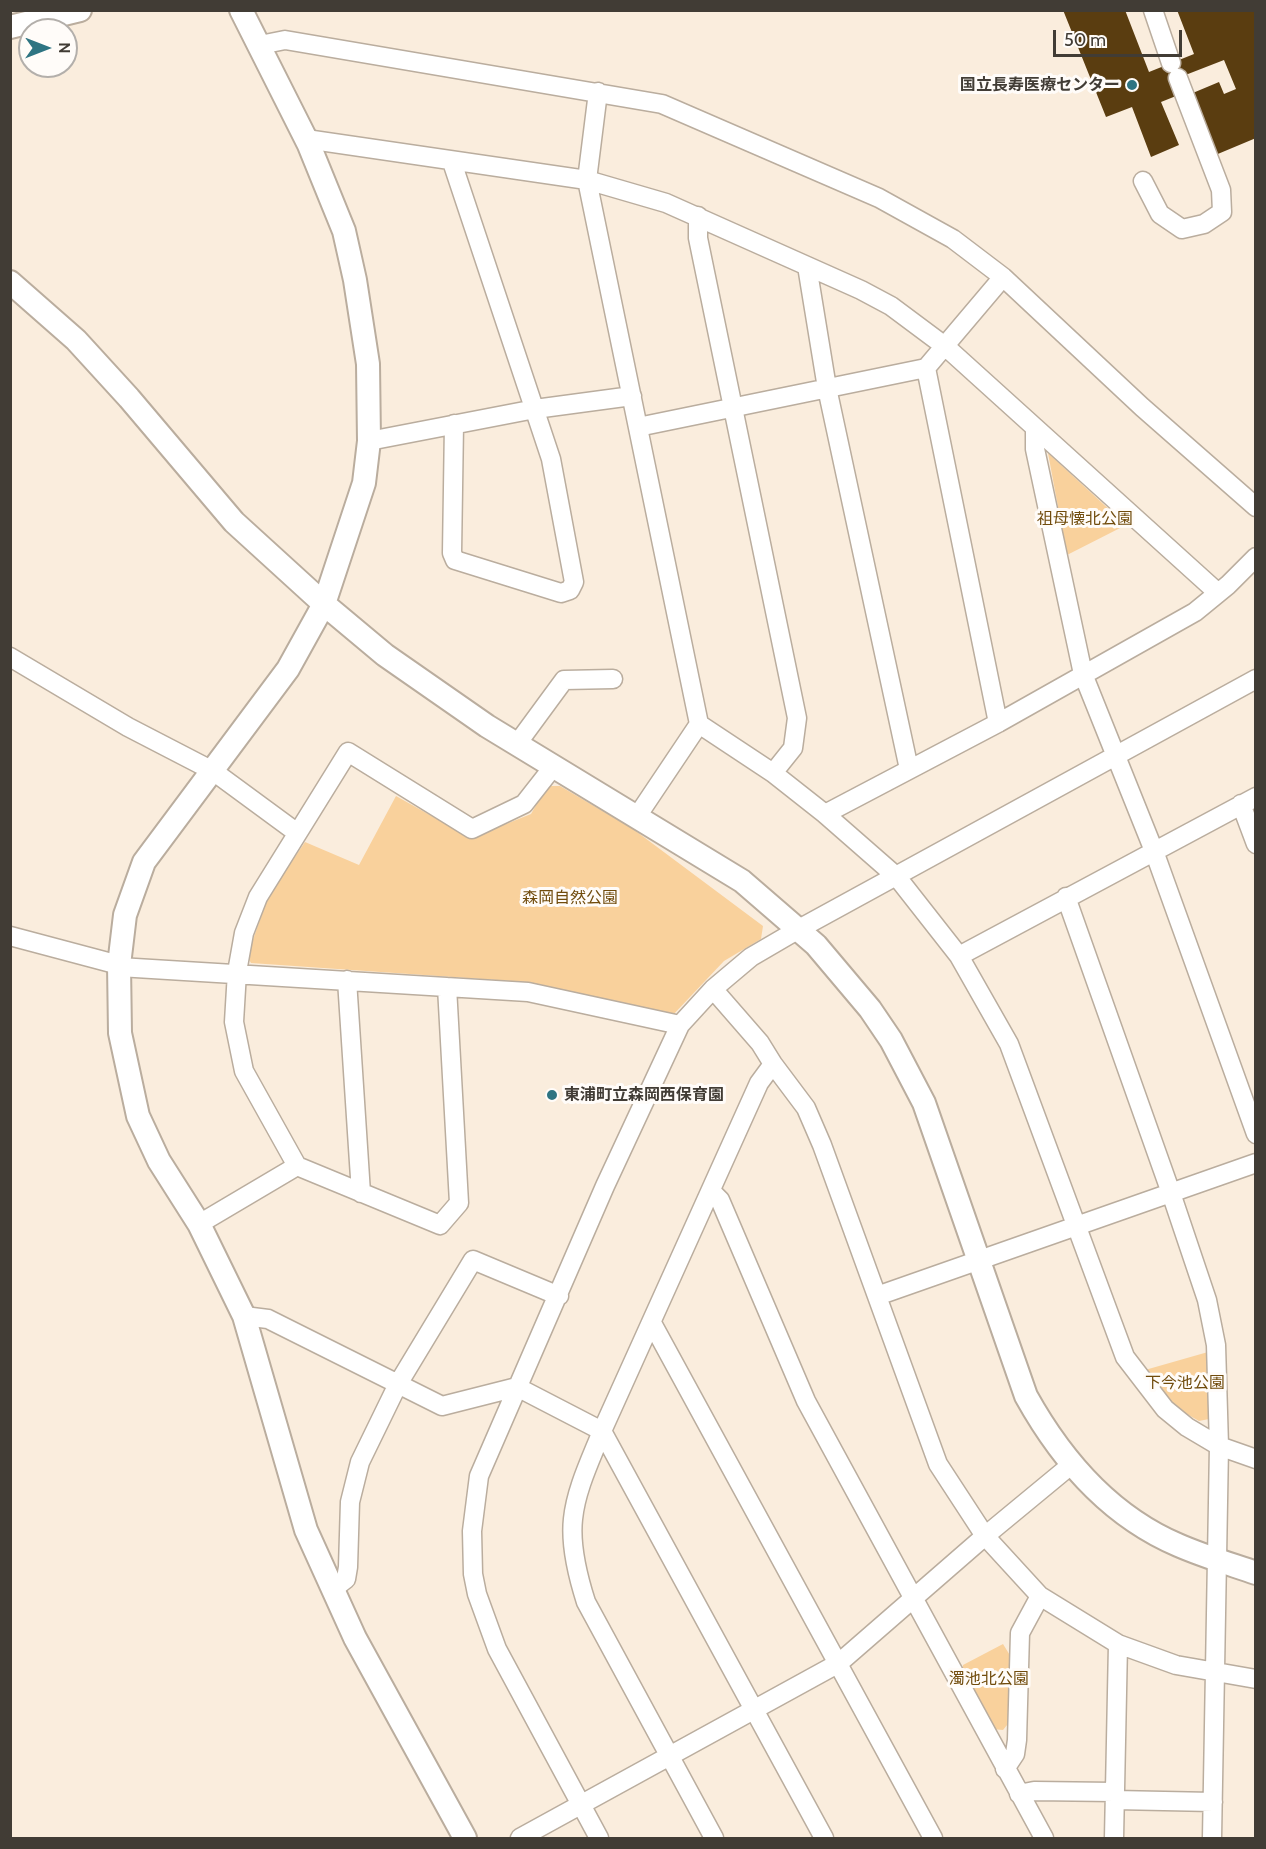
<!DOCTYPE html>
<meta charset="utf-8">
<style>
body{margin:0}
#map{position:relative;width:1266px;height:1849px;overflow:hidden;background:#faeddd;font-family:Cabin,sans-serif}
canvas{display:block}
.frame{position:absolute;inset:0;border:12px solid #413c35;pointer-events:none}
.north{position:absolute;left:18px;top:18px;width:60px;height:60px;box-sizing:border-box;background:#fffcf9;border:2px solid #b3afab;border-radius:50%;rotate:90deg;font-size:16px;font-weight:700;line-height:24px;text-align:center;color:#413c35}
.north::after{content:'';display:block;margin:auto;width:21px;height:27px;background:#2e7482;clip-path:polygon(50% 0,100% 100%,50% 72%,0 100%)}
.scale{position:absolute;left:1053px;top:30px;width:129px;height:27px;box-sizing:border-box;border:3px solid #413c35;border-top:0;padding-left:8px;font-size:18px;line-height:21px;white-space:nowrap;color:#413c35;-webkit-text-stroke:4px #fffcf9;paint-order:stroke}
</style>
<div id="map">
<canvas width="1266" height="1849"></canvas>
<div class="frame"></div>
<div class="north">N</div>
<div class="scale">50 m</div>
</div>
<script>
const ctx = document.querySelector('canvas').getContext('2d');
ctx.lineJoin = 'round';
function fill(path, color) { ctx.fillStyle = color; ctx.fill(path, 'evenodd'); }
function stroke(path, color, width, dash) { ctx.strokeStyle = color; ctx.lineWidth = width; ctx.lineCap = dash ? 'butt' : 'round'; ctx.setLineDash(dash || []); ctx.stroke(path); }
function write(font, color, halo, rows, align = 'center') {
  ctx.font = font + ' Cabin,"Noto Sans JP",sans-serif'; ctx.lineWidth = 6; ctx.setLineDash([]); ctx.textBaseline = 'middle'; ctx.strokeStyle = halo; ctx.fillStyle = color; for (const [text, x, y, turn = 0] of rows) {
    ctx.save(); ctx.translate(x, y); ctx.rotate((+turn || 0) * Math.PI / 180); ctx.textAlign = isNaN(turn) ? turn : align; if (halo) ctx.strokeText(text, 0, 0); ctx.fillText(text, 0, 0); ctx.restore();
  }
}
fill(new Path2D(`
 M1048,453L1126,525L1067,555Z
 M547,786H560L633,829L763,926L761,939L724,961L672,1016L525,982L251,963L247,956L269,895L305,842L359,865L396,796L471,838L531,814Z
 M1208,1352L1209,1419L1199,1421L1173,1406L1145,1370Z
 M1003,1644L1011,1657V1720L1003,1730L992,1729L962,1674L963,1665Z`), '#f9d19c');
fill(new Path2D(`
 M1063,10H1125L1149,72L1194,54L1177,10H1256V138L1213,156L1188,95L1219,82L1224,94L1236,89L1224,60L1170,81L1176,96L1161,102L1179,145L1151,157L1132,107L1106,117Z`), '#5a3d10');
const minor = new Path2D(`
 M1153,10L1171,63
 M260,45L285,40L662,104L879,198L953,239L1003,277L1142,407L1256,507
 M598,92L587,180L699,724L773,773L825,814L897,877L959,956L1256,797
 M306,139L587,180L666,203L861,290L891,306L946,347L1217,592
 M452,162L551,459L574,582L570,590L561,593L455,560L452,553L454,424
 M1143,181L1160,214L1182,229L1204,224L1222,212L1221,190L1178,78
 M698,216V238L797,718L793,748L773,773
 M807,266L827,388L909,769
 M638,427L926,368
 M1035,429V449L1083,674L1154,851L1256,1134
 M369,441L535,409L632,396
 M10,657L128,727L213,771L296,832
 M998,723L926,368L1003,277
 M517,744L564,680L613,679
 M1241,804L1256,844
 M825,814L998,723L1195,612L1228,585L1256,557
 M636,818L699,724
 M1066,897L1171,1193L1207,1300L1216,1345L1219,1446L1212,1838
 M10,936L119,965
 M959,956L1009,1044L1125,1357L1165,1409L1187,1427L1219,1446L1256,1459
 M119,967L528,992L680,1025
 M347,980L361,1193
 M447,987L459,1203L440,1225L297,1166L244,1071L234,1022L237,972L244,933L258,897L348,752L472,829L524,804L553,767
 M713,989L760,1043L773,1064L759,1083L602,1431C591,1459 576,1489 573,1519C570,1546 578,1577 586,1602L714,1838
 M773,1064L806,1108L822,1145L938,1464L985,1536L1040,1596L1118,1644
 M711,1191L720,1200L806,1401L1044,1838
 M199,1224L297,1166
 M877,1296L1256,1163
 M244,1316L268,1319L442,1406L517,1387L602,1431L824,1838
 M652,1323L933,1838
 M333,1589L346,1579L348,1567L350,1502L360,1462L398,1384L473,1260L559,1296
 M1005,1769L1015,1754L1017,1740L1020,1633L1040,1596
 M1019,1794L1034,1791L1114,1792
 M1115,1800L1213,1802
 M520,1838L839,1663L985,1536L1071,1465
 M599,1838L497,1649L477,1594L473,1574L472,1531L479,1476L605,1186L680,1025L713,989L751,957L799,929L1256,679
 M1114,1838L1118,1644L1176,1665L1256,1679`);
const tertiary = new Path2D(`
 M241,10L309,145L344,231L355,280L368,364L369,441L364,483L324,604L288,669L144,862L125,915L119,965L120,1033L138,1116L159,1161L199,1224L244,1316L306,1530L355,1638L465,1838
 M10,27L80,10
 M10,282L76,340L129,398L234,522L324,604L385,655L487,726L742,881L816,945L870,1009L891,1040L924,1103L1026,1396C1061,1459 1110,1516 1178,1545C1203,1556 1230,1564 1256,1573`);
stroke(minor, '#baad9e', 21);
stroke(tertiary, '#baad9e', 26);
stroke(minor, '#fff', 18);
stroke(tertiary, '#fff', 22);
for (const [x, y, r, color] of [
 [1132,85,6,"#2e7482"],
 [552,1095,6,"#2e7482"]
]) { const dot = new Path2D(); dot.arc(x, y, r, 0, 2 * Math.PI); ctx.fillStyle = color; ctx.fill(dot); stroke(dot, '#fffcf9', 2); }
write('bold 16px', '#413c35', '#fffcf9', [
 ["国立長寿医療センター",1120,85],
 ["東浦町立森岡西保育園",564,1095,"left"]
], 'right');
write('16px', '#714c0d', '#fffcf9', [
 ["祖母懐北公園",1085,519],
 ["森岡自然公園",570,898],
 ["下今池公園",1185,1383],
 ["濁池北公園",989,1679]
]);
</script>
